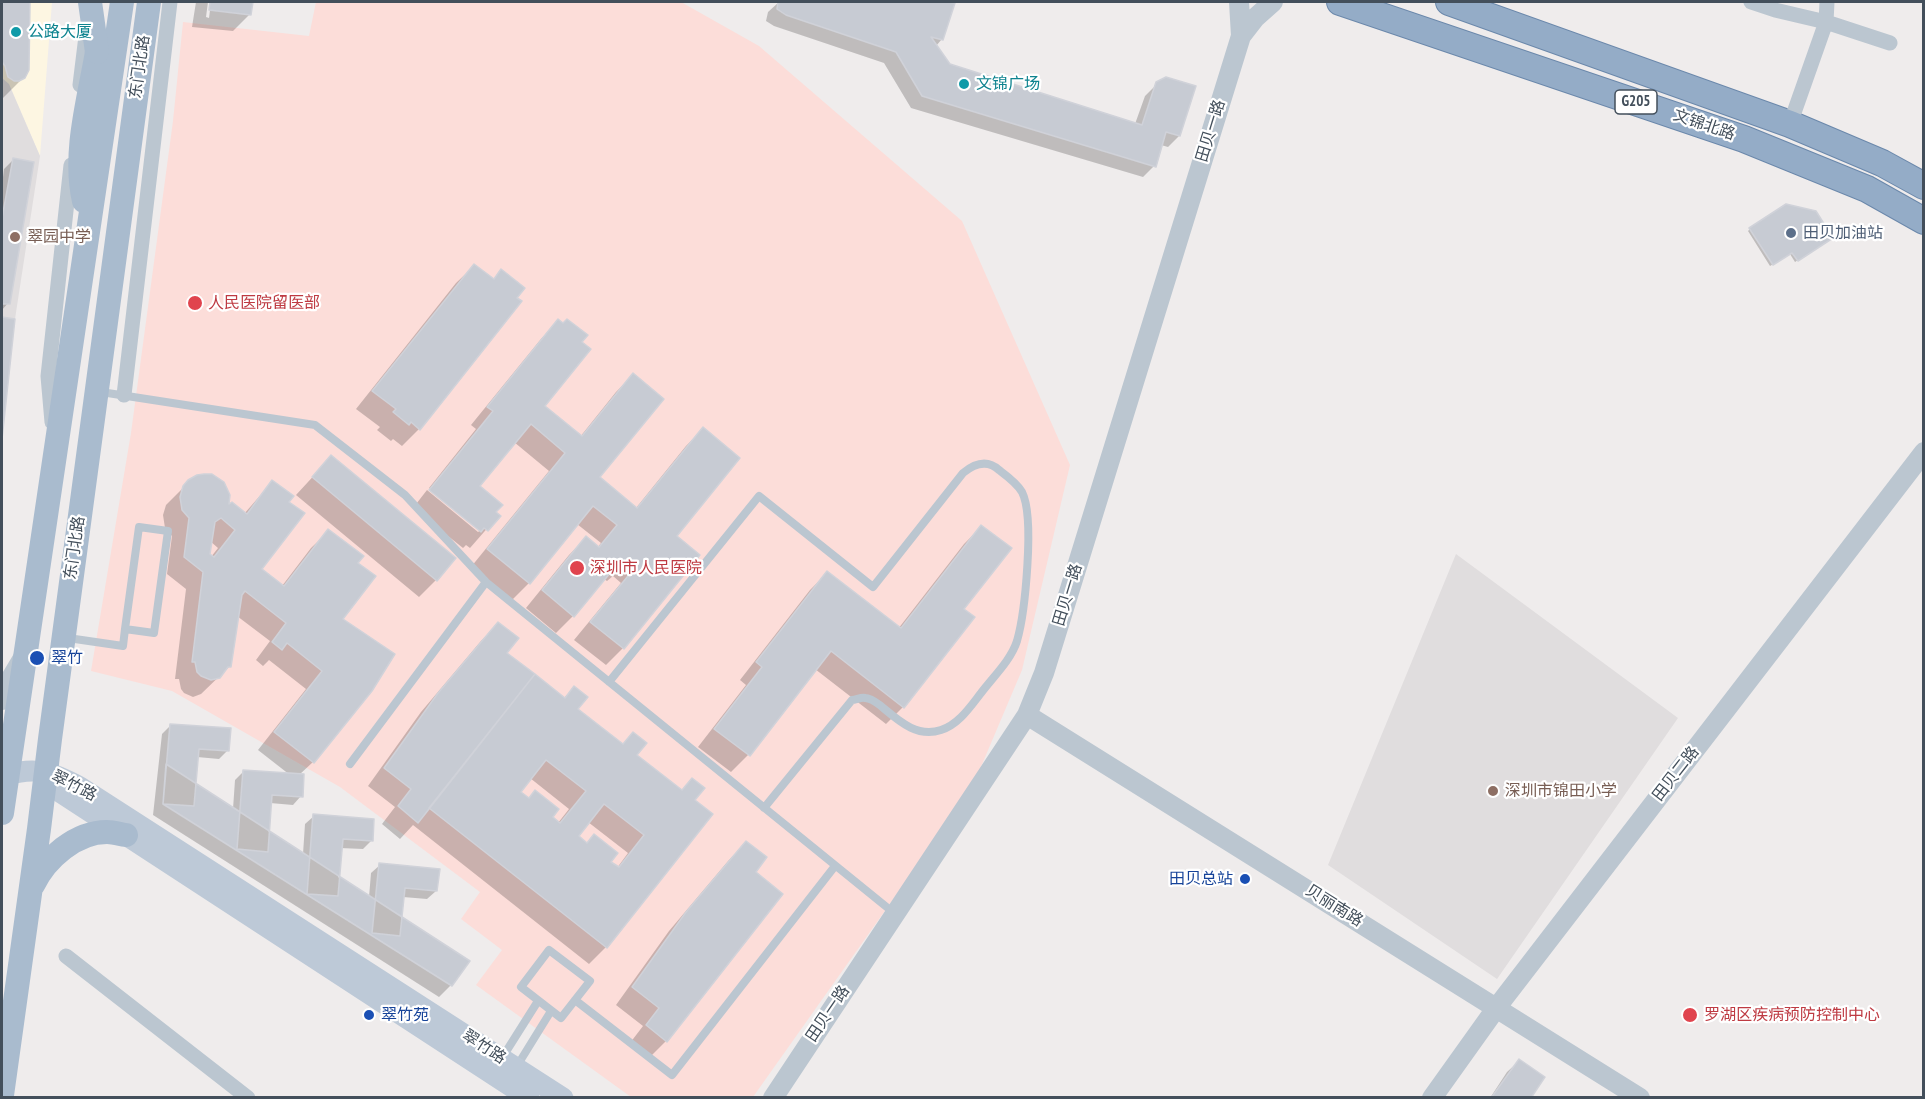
<!DOCTYPE html>
<meta charset="utf-8">
<style>
body{margin:0}
#map{position:relative;width:1925px;height:1099px;overflow:hidden;background:#efecec;font-family:"PT Sans Narrow",sans-serif}
canvas{display:block}
.frame{position:absolute;inset:0;border:3px solid #434f5b;pointer-events:none}
</style>
<div id="map">
<canvas width="1925" height="1099"></canvas>
<div class="frame"></div>
</div>
<script>
const ctx = document.querySelector('canvas').getContext('2d');
ctx.lineJoin = 'round';
function fill(path, color) { ctx.fillStyle = color; ctx.fill(path, 'evenodd'); }
function stroke(path, color, width, dash) { ctx.strokeStyle = color; ctx.lineWidth = width; ctx.lineCap = dash ? 'butt' : 'round'; ctx.setLineDash(dash || []); ctx.stroke(path); }
function write(font, color, halo, rows, align = 'center') {
  ctx.font = font + ' "PT Sans Narrow","Noto Sans SC",sans-serif'; ctx.lineWidth = 4.5; ctx.setLineDash([]); ctx.textBaseline = 'middle'; ctx.strokeStyle = halo; ctx.fillStyle = color; for (const [text, x, y, turn = 0] of rows) {
    ctx.save(); ctx.translate(x, y); ctx.rotate((+turn || 0) * Math.PI / 180); ctx.textAlign = isNaN(turn) ? turn : align; if (halo) ctx.strokeText(text, 0, 0); ctx.fillText(text, 0, 0); ctx.restore();
  }
}
fill(new Path2D(`
 M2,2H52L40,156L9,85L2,78Z`), '#fdf6e2');
fill(new Path2D(`
 M2,78L9,84L40,156L15,319L2,317Z
 M1456,554L1678,718L1497,979L1328,865Z`), '#e0ddde');
fill(new Path2D(`
 M316,2H681L759,46L962,221L1070,465L1022,670L972,788L753,1097H631L476,985L502,950L461,919L480,892L340,787L172,691L91,671L131,433L173,121L183,22L309,36Z`), '#fcddd9');
fill(new Path2D(`
 M2,2H29L27,70L24,77L2,99Z
 M196,2H208L206,17L209,18L211,2H252L250,14L233,31L192,27Z
 M779,2H944L953,4L942,39L936,46L949,65L1135,124L1145,96L1157,84L1179,136L1168,147L1161,145L1154,166L1143,177L911,108L884,63L774,26L766,21L768,12Z
 M13,160L8,303L2,310V185L4,169Z
 M1750,229L1832,238L1795,262L1790,254L1770,266L1748,231Z
 M474,266L493,280L501,271L419,429L402,446L393,439L391,441L377,430L380,427L356,409L456,283Z
 M2,319L13,320L2,425Z
 M558,321L543,406L580,437L616,392L633,375L598,477L636,508L686,446L703,429L674,536L623,648L606,665L574,640L621,583L613,576L607,581L604,579L573,616L556,633L526,608L569,555L586,538L598,547L601,543L577,524L529,583L512,600L471,567L549,471L514,442L478,487L494,513L498,516L470,548L466,545L463,548L413,508L427,490L478,532L481,530L429,488L476,429L471,425L541,339Z
 M331,457L436,580L419,597L296,495Z
 M193,478L228,508L244,514L272,482L287,502L260,569L282,586L311,548L329,531L356,563L341,620L371,690L313,762L299,775L301,796L293,805L270,803L268,831L303,854L305,824L314,816L371,841L363,849L340,848L338,877L369,897L371,873L380,865L436,891L427,899L403,897L401,918L451,985L439,997L153,815L162,734L170,726L228,750L219,759L197,757L195,784L233,809L235,780L244,771L290,775L258,750L306,689L269,660L263,666L256,660L270,641L237,616L230,666L201,694L193,697L184,693L181,689L179,679H175L186,589L167,574L172,536L165,528L163,515L166,505ZM210,541L218,548L211,557L208,554Z
 M981,527L962,609L973,617L903,707L886,724L815,669L748,755L731,772L698,747L746,685L740,680L810,590L827,573L898,629L964,544Z
 M498,624L505,653L563,699L574,688L576,709L681,791L692,780L693,800L711,815L606,947L589,964L413,825L400,839L382,824L395,807L368,786L421,712L481,641ZM530,778L569,809L558,823L519,792ZM588,822L628,853L617,868L577,837Z
 M746,843L754,872L666,1041L649,1058L630,1043L643,1026L616,1005L669,931L729,860Z
 M1519,1061L1529,1098H1490L1507,1072Z`), '#0003');
const building = new Path2D(`
 M2,2H30L29,70L25,78L19,81H14L8,77L5,66L2,62Z
 M210,2H253L251,15L209,10Z
 M778,2H949L955,3L943,40L931,37L950,64L1142,125L1156,82L1166,77L1196,86L1180,136L1166,132L1156,167L922,96L896,52L786,15L777,9Z
 M13,158L34,162L10,304H2V218Z
 M1786,204L1816,211L1833,238L1798,261L1792,253L1773,265L1749,228Z
 M474,264L494,279L501,269L525,288L517,298L522,301L420,430L411,422L409,425L393,412L396,409L372,391Z
 M2,317L15,319L2,439Z
 M558,319L563,323L567,319L588,335L582,342L591,349L545,406L582,436L633,373L664,399L600,477L637,508L703,427L740,458L677,536L700,555L624,649L590,622L637,565L630,559L626,565L620,561L574,617L542,590L586,536L599,547L617,525L593,506L530,584L487,549L565,453L531,424L480,486L503,505L496,512L501,516L488,531L484,528L481,532L429,490L493,411L487,407Z
 M331,455L456,558L437,581L312,477Z
 M204,474H212L224,482L230,495L229,504L232,502L247,514L272,480L294,496L289,502L305,513L262,569L284,586L328,529L364,556L358,563L376,576L343,619L395,654L372,691L314,763L274,732L322,671L287,643L282,650L272,642L286,623L245,591L242,595L231,667H228L220,678L211,680L201,676L197,672L195,662H192L203,572L184,557L189,518L182,510L180,497L183,486L188,480L197,475ZM221,518L235,530L214,557L210,554L215,522Z
 M981,525L1012,548L964,609L975,617L904,708L831,651L750,756L714,729L762,667L756,662L827,571L901,628Z
 M498,622L519,638L507,653L535,674L418,823L398,806L411,789L384,768L438,693Z
 M535,674L565,698L574,686L588,697L578,709L623,744L633,732L647,743L637,755L682,790L692,778L705,788L695,800L713,814L607,948L429,808ZM546,760L586,791L560,823L553,817L559,809L535,790L529,798L521,792ZM604,804L644,835L619,867L611,862L618,853L594,834L587,843L579,836Z
 M170,724L231,728L229,751L199,749L194,806L163,804Z
 M166,764L470,961L452,986L163,804Z
 M243,770L304,774L303,797L272,795L268,852L237,849Z
 M313,814L374,819L373,841L343,839L338,896L307,894Z
 M746,841L767,857L756,872L783,894L667,1042L646,1025L659,1008L632,987L686,912Z
 M379,863L440,869L437,891L405,888L400,936L372,933Z
 M1519,1059L1545,1077L1531,1098H1491Z`);
fill(building, '#c7cbd3');
stroke(building, '#d0d2d9', 1.5);
const trunk = new Path2D(`
 M1340,2L1744,139L1867,189L1924,221
 M1449,2L1790,124L1882,163L1924,186`);
stroke(trunk, '#6b88ab', 28);
stroke(new Path2D(`
 M101,392L315,425L405,495L486,582L894,913
 M68,638L123,646L125,629L139,527L168,531L154,633L125,629
 M609,682L759,496L873,587L963,473C974,464 987,459 999,470C1007,476 1017,483 1022,492C1035,517 1025,613 1017,641C1011,660 993,677 981,693C970,707 959,724 941,730C917,738 899,721 881,706C877,703 871,698 865,698C861,697 856,700 852,700L764,808
 M350,764L486,582
 M549,950L590,981L561,1018L521,987Z
 M575,1000L672,1075L835,866
 M502,1058L538,1001
 M517,1066L551,1011`), '#bbc6d0', 8);
stroke(new Path2D(`
 M1751,2L1775,10L1826,22L1890,43
 M80,85L87,28
 M1790,124L1826,22L1827,2
 M124,395L170,2
 M52,422L48,376L71,165
 M66,956L248,1098`), '#bbc6d0', 15);
stroke(new Path2D(`
 M1241,36L1255,18L1273,2
 M2,700L8,683L23,658
 M1027,715L1640,1098
 M773,1098L1027,715L1044,673L1241,36L1239,2
 M1432,1098L1497,1007L1924,452`), '#bbc6d0', 20);
stroke(new Path2D(`
 M7,775C38,766 53,773 80,787L563,1098
 M46,783L529,1098`), '#bdc9d7', 21);
stroke(new Path2D(`
 M84,201C73,153 89,99 97,52
 M2,813L122,2
 M33,885C46,858 76,832 107,832C113,832 120,834 126,835
 M2,1095L39,829L50,739L149,2`), '#a9bbce', 24);
stroke(trunk, '#94acc7', 26);
stroke(new Path2D(`
 M90,2L97,52`), '#a9bbce', 24);
for (const [x, y, r, color] of [
 [16,32,6,"#0f9aa8"],
 [964,84,6,"#0f9aa8"],
 [1791,233,6,"#5c6f8a"],
 [15,237,6,"#8d6e63"],
 [195,303,8,"#e0444e"],
 [577,568,8,"#e0444e"],
 [37,658,8,"#1a4fb4"],
 [1493,791,6,"#8d6e63"],
 [1245,879,6,"#1a4fb4"],
 [369,1015,6,"#1a4fb4"],
 [1690,1015,8,"#e0444e"]
]) { const dot = new Path2D(); dot.arc(x, y, r, 0, 2 * Math.PI); ctx.fillStyle = color; ctx.fill(dot); stroke(dot, '#fff', 2); }
for (const [x, y, w] of [
 [1636,102,42]
]) { const box = new Path2D(); box.roundRect(x - w / 2, y - 12, w, 24, 4.5); ctx.fillStyle = '#fff'; ctx.fill(box); stroke(box, '#434f5b', 1.5); }
write('bold 15px', '#434f5b', null, [
 ["G205",1636,102]
]);
write('16px', '#0d838f', '#fff', [
 ["公路大厦",28,32],
 ["文锦广场",976,84]
], 'left');
write('16px', '#434f5b', '#fff', [
 ["东门北路",140,67,-82],
 ["文锦北路",1704,125,19],
 ["田贝一路",1211,131,-73],
 ["东门北路",75,548,-82],
 ["田贝一路",1068,595,-73],
 ["田贝二路",1676,774,-52],
 ["翠竹路",74,786,27],
 ["贝丽南路",1334,906,32],
 ["田贝一路",828,1014,-56],
 ["翠竹路",484,1047,33]
]);
write('16px', '#4e5e75', '#fff', [
 ["田贝加油站",1803,233]
], 'left');
write('16px', '#785e54', '#fff', [
 ["翠园中学",27,237],
 ["深圳市锦田小学",1505,791]
], 'left');
write('16px', '#be3a42', '#fff', [
 ["人民医院留医部",208,303],
 ["深圳市人民医院",590,568],
 ["罗湖区疾病预防控制中心",1704,1015]
], 'left');
write('16px', '#164399', '#fff', [
 ["翠竹",51,658],
 ["田贝总站",1233,879,"right"],
 ["翠竹苑",381,1015]
], 'left');
</script>
